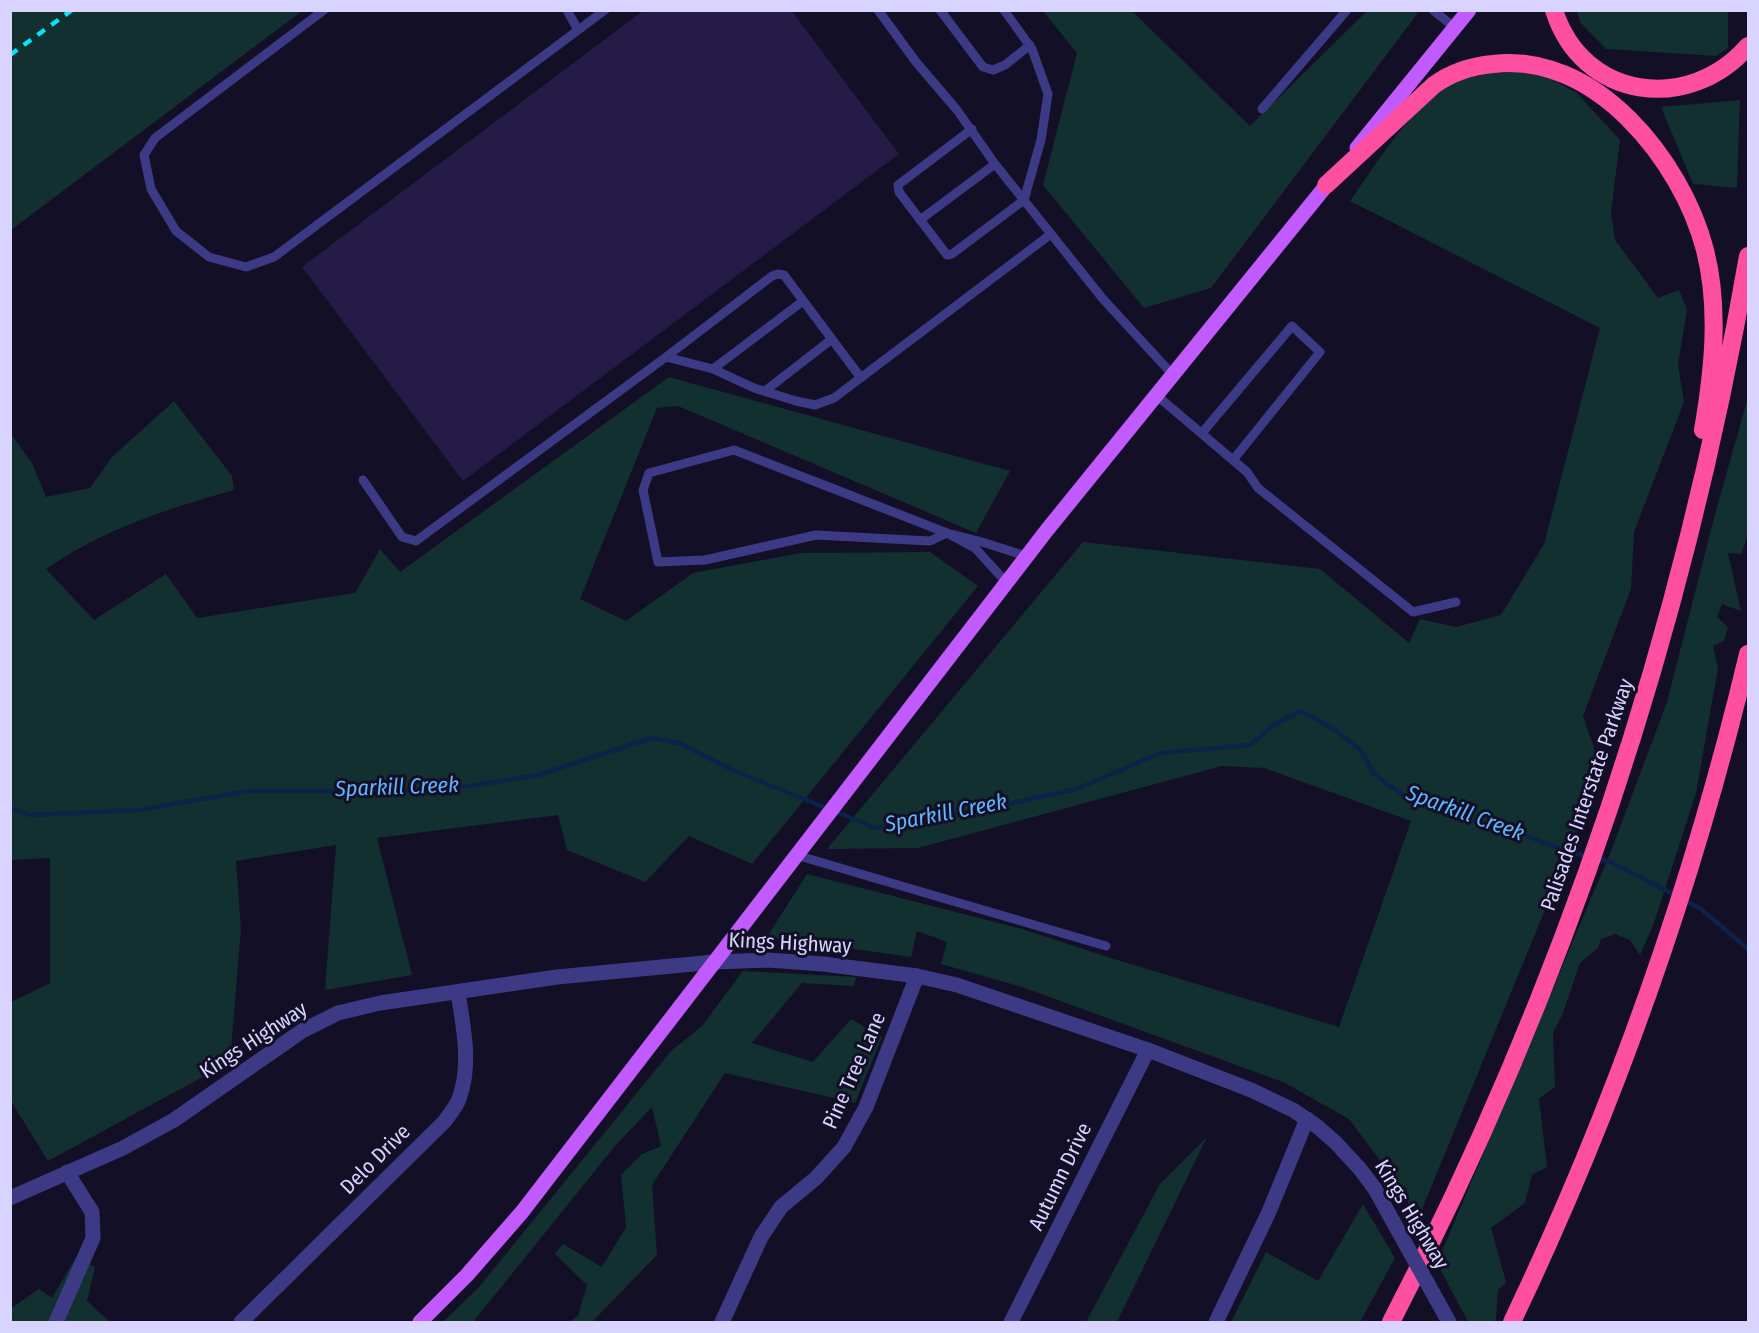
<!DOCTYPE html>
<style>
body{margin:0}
#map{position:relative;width:1759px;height:1333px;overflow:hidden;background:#130f26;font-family:"Fira Sans Condensed",sans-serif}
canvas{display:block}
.frame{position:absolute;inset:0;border:12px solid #d9d4ff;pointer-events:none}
</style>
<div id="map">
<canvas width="1759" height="1333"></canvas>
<div class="frame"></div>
</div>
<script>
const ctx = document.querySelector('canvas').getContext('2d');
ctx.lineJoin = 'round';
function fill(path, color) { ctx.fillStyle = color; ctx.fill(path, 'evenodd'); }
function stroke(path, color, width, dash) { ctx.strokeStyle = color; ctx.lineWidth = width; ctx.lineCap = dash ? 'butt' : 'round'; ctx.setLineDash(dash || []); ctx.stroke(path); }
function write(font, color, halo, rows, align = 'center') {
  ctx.font = font + ' "Fira Sans Condensed",sans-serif'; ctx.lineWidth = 6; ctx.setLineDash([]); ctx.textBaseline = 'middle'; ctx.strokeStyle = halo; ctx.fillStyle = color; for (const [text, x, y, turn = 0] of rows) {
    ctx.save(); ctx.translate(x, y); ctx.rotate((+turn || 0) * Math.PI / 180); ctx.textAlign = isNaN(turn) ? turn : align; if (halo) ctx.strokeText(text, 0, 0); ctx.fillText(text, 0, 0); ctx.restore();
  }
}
fill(new Path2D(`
 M11,10H302V11L11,230Z
 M1043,11H1132L1250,126L1367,11H1413L1418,13L1211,288L1144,308L1043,185L1077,53Z
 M1577,11H1728V48L1716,56L1606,49L1580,22Z
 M1506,70L1541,74L1576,92L1620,140L1611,212L1615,240L1658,298L1679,290L1687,309L1678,365L1684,402L1634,532L1631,589L1583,716L1596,754L1584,815L1418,1219L1391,1175L1349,1119L1283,1082L1022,987L941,964L947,942L917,931L911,957L767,937L807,874L1022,929L1114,959L1339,1027L1411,821L1264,768L1222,766L918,848L827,849L1083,542L1320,569L1409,643L1420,619L1456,627L1501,615L1544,544L1600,328L1350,201C1377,164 1417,95 1461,80C1475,75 1492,73 1506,70Z
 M1740,100L1737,188L1693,184L1661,107Z
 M669,377L1010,471L976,533L678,406L657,408L580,599L626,621L693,573L801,553L930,552L978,586L752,864L689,836L645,882L567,850L558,815L377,838L412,975L325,990L336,845L236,861L241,929L230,1062L48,1161L11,1101V1002L50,983V858L11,860V434L32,463L46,497L90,488L112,457L174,401L232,476L234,490C169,508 102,530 46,569L94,620L166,574L197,618L355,593L380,549L400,572Z
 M1748,397V535L1741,554L1728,553L1741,611L1722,604L1717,617L1728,627L1724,641L1713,646L1718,668L1696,793L1654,923L1640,955L1630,940L1615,934L1601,939L1598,948L1580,963L1563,1013L1553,1033L1555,1087L1539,1099L1547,1167L1532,1175L1525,1203L1491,1228L1506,1282L1498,1290L1496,1318L1494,1322H1468L1437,1263L1611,851L1667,702L1715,514Z
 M743,971L857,977L853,986L802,983L752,1043L813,1062L851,1019L882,1037L855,1103L725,1073L652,1185L657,1255L592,1322H569L578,1316L587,1285L555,1254L563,1244L602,1267L626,1227L621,1175L642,1154L661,1146L652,1107L615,1146L473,1322H443L479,1287L671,1051L702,1026Z
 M1207,1137L1117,1322H1086L1160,1184Z
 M1363,1204L1395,1258L1360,1322H1231L1266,1252L1318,1281Z
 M76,1257L95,1267L87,1301L110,1322H11L10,1309L39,1289L52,1298Z`), '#12302f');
stroke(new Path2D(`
 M10,808L30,815L140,810L247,791H437L538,775L652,738L679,743L732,770L876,828L966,813L1077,789L1160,753L1250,745L1272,726L1301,711L1334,729L1360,750L1374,774L1403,795L1459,816L1516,832L1563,850L1587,856
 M1595,858L1611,862L1677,896
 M1684,900L1701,909L1748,949`), '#0c2248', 4.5);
fill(new Path2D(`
 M644,10H791L899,154L463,481L302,267Z`), '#241b47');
stroke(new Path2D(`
 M324,10L155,138L144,155L151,189L176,231L209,257L246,267L274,257L605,10
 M567,10L578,30
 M878,10L916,62L957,110L995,164L1103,299L1172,374
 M940,10L983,67L993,70L1005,65L1030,45
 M1433,10L1455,28
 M1262,109L1347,10
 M972,129L898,185L899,192L947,255L952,254L1024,200L1041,140L1048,94L1032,49L1004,10
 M920,220L995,164
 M666,357L772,276L778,274L784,275L861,378
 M713,369L803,301
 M765,391L832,339
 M1155,394L1247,472L1258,488L1413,612L1456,602
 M1202,433L1292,326L1320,352L1233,460
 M363,480L402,537L416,541L666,357L713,369L754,388L796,401L815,405L834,398L1051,234
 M1006,582L975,548L947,533L734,450L649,473L643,490L658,562L705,560L816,535L930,541L947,533L982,542L1026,556
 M796,855L1106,946`), '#3d3a85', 9);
stroke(new Path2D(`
 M56,1322L93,1238L92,1212L67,1172
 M241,1322L444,1122C449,1115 456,1107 459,1099C472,1064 463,1027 458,992
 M722,1322L761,1237L781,1207L816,1178L844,1147L866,1107L917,976
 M1011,1322L1148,1050
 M1216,1322L1268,1214L1307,1119`), '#3d3a85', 15);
stroke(new Path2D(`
 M10,1198L123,1148L174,1120L302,1031L338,1013L380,1003L557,977L714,962L768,960L823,964L917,976L957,985L1148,1050L1251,1090L1293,1110L1318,1127L1336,1143L1360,1169L1375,1189`), '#3d3a85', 15);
stroke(new Path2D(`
 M1357,148L1469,10
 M420,1322L467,1275L522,1212L1047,530L1334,176`), '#c25bff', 15);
stroke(new Path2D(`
 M1554,10C1582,100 1689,114 1748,46
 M1326,185L1434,85C1452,72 1471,66 1493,64C1595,51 1682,161 1705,250C1720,309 1713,371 1703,430
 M1391,1322C1565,987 1684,628 1748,256
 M1512,1322C1614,1108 1693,885 1748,654`), '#ff4fa3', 18);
stroke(new Path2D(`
 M10,55L72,10`), '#00e5ff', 4.5, [9, 8]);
stroke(new Path2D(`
 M1375,1189L1449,1322`), '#3d3a85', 15);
write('21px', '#d9d4ff', '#130f26', [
 ["Palisades Interstate Parkway",1588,795,-71],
 ["Kings Highway",790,944,3],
 ["Kings Highway",254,1041,-33],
 ["Pine Tree Lane",855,1071,-66],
 ["Delo Drive",376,1160,-45],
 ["Autumn Drive",1061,1177,-64],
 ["Kings Highway",1411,1215,59]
]);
write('italic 22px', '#62b6ff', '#130f26', [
 ["Sparkill Creek",397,788,-2],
 ["Sparkill Creek",946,814,-11],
 ["Sparkill Creek",1465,814,20]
]);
</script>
